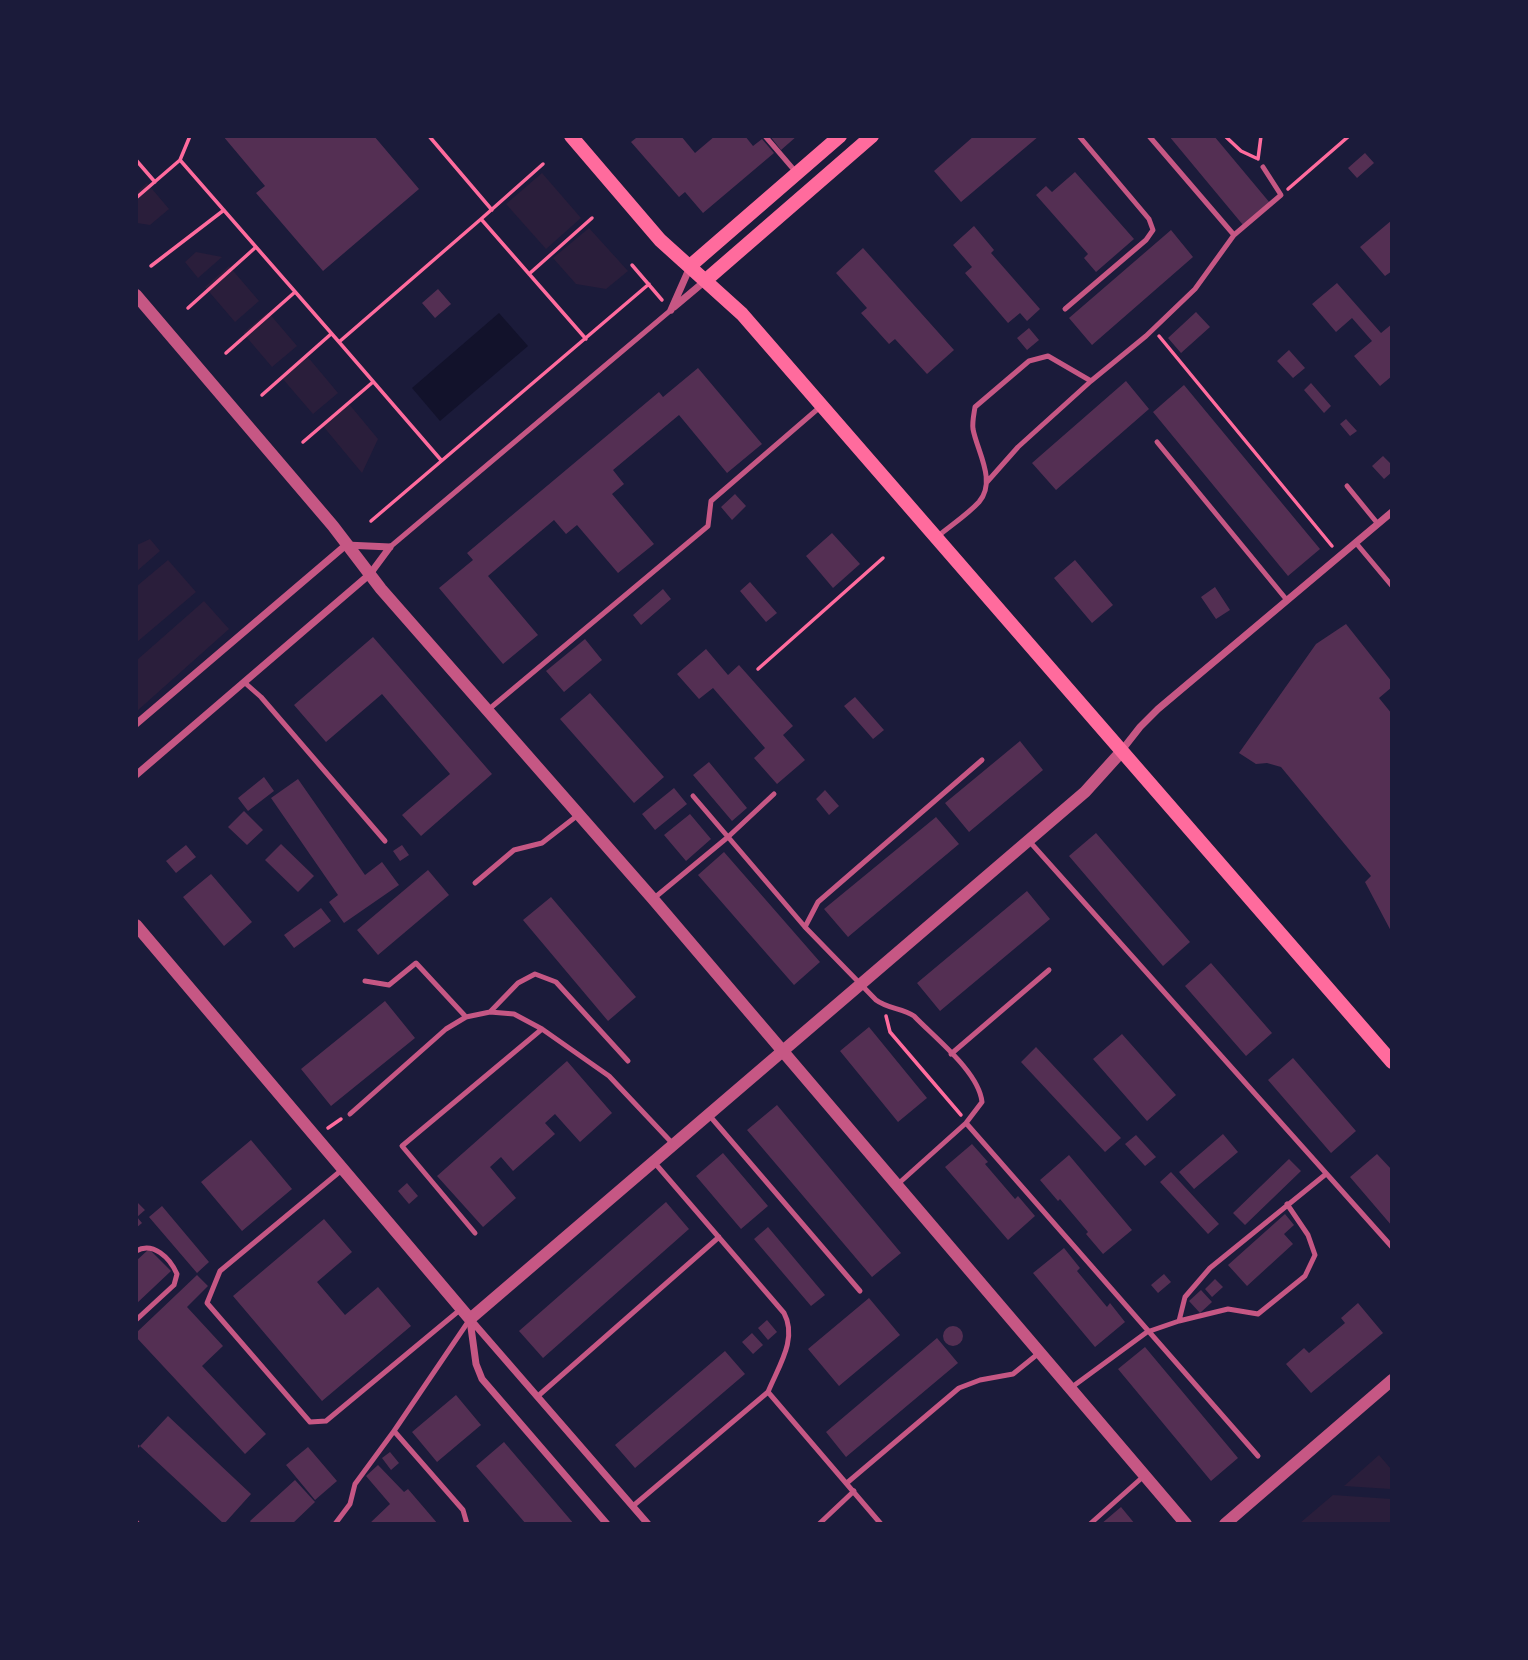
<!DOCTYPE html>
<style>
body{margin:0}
#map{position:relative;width:1528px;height:1660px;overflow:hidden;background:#1b1b3a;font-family:Raleway,sans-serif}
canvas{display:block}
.frame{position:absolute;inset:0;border:138px solid #1b1b3a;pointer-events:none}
</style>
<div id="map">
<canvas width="1528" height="1660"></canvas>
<div class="frame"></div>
</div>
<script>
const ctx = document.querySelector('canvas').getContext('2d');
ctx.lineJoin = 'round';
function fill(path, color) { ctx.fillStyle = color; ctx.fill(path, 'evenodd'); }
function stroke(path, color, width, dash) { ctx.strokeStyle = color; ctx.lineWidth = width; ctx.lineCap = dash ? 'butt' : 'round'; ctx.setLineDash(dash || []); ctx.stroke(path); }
fill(new Path2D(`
 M542,173L581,218L546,249L506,204Z
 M147,183L169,209L150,225L137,223V192Z
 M589,228L628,271L606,289L576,284L553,258Z
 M196,252L222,257L198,278L185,262Z
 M229,266L259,301L235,322L205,287Z
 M268,312L297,346L272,367L243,333Z
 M307,356L338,393L313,414L282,378Z
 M349,404L378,439L362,473L323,426Z
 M150,539L160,551L137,571V545Z
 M168,560L196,592L137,642V586Z
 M204,601L229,629L137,711V660Z
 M1379,1455L1391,1469V1489L1344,1486Z
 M1333,1495L1391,1499V1523H1300Z`), '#2a1e3b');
fill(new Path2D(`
 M499,313L528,346L440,421L412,388Z`), '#12122b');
fill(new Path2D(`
 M223,136H374L419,189L323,271L256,193L265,186Z
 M635,136H681L695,153L715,136H745L753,146L762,139L774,153L703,213L685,192L679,197L631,142L636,138Z
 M770,136H797L781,150Z
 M974,136H1039L961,202L934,171Z
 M1169,136H1214L1270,203L1243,225Z
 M1365,153L1374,163L1357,178L1348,168Z
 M1075,172L1134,239L1096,272L1084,258L1088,254L1036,195L1046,186L1052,192Z
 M1392,220V271L1385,276L1360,247Z
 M974,226L994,250L991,253L1040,309L1027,321L1020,313L1008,323L965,273L972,267L953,245Z
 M1171,230L1193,257L1092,345L1069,318Z
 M863,248L954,350L927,374L895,339L889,344L861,313L867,308L836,273Z
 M1337,283L1381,333L1392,324V376L1380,386L1354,356L1372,341L1352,318L1336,332L1312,304Z
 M438,289L451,304L435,318L422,303Z
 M1196,312L1210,327L1181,353L1168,338Z
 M1029,328L1039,340L1027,350L1017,338Z
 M1289,350L1305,368L1293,378L1277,361Z
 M698,368L762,444L727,473L679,415L613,470L624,484L612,494L654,544L618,573L577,525L566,534L554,520L488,576L538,635L503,664L439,588L473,560L467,553L659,392L663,397Z
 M1126,381L1149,409L1056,490L1032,463Z
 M1311,383L1331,406L1324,413L1304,390Z
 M1184,385L1320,549L1288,576L1153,412Z
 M1346,419L1357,431L1350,436L1340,424Z
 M1383,456L1392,465V472L1384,479L1372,466Z
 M735,494L746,506L732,520L721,507Z
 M832,533L860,564L833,588L806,556Z
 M1075,560L1113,605L1092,623L1054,578Z
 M750,582L777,613L766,622L740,591Z
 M1215,587L1230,610L1216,619L1201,597Z
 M663,589L671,599L641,625L633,615Z
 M1346,624L1392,682V687L1379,698L1392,714V933L1365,882L1371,876L1281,767L1267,763L1256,764L1239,753L1316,644Z
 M373,637L492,774L421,836L402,815L450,774L382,694L326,742L294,705Z
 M585,639L602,660L564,692L546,671Z
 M706,649L728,675L739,665L793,726L783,735L805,760L777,784L754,758L765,748L713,688L699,699L677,674Z
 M590,693L664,777L634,803L560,719Z
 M855,697L884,730L873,739L844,706Z
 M1020,741L1043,770L969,832L945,803Z
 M709,762L747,808L732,821L693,775Z
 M264,777L274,791L248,811L238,798Z
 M298,779L365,875L382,862L399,885L344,923L329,902L338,895L271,798Z
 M674,788L687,804L655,830L642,814Z
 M825,790L839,806L829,815L816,799Z
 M244,811L263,830L247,845L228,827Z
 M690,814L711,839L686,861L664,835Z
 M936,817L959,844L848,937L824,909Z
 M1096,833L1190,942L1163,966L1069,856Z
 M281,844L314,876L298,892L265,860Z
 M186,845L196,857L176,873L166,861Z
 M402,845L409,855L400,861L393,851Z
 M724,852L820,962L794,985L698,875Z
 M428,870L449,895L378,955L357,930Z
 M211,874L252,922L224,946L183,897Z
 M1027,891L1050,919L940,1011L917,983Z
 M551,897L636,997L608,1021L523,920Z
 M321,908L331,921L294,948L284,935Z
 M1211,963L1272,1033L1246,1056L1185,986Z
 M385,1001L415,1038L331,1106L301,1069Z
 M869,1027L927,1098L898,1122L840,1051Z
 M1122,1034L1176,1095L1147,1121L1093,1059Z
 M1036,1047L1121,1138L1105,1152L1021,1062Z
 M1293,1058L1356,1131L1331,1153L1268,1080Z
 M567,1061L612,1113L580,1142L555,1114L545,1123L555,1134L513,1171L501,1157L490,1167L516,1198L483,1227L437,1176Z
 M777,1105L901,1253L872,1277L747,1130Z
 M1223,1134L1238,1152L1194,1189L1179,1172Z
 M1136,1135L1156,1157L1145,1166L1125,1144Z
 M251,1140L292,1189L242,1231L201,1182Z
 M972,1144L988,1162L985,1164L1015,1199L1018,1196L1035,1216L1008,1240L945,1167Z
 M723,1153L768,1206L741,1229L696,1176Z
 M1377,1154L1392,1170V1226L1350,1177Z
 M1069,1155L1132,1230L1103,1254L1086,1234L1088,1232L1060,1199L1058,1201L1040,1180Z
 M1289,1159L1301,1171L1245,1225L1233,1213Z
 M1171,1172L1219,1224L1208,1234L1160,1182Z
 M407,1183L418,1196L409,1204L398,1191Z
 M136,1201L145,1210L137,1217L142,1223L136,1228Z
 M666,1202L689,1229L543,1358L519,1331Z
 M162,1206L209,1262L197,1273L149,1217Z
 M1285,1214L1294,1225L1284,1234L1293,1244L1247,1286L1228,1265Z
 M324,1219L352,1252L317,1282L345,1315L378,1287L411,1326L322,1401L233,1296Z
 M768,1227L825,1295L811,1306L754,1239Z
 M1064,1248L1080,1268L1077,1271L1107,1307L1110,1303L1125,1322L1095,1347L1033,1273Z
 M149,1249L171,1271L136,1304V1261Z
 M1164,1274L1171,1282L1158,1293L1151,1285Z
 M197,1275L208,1286L187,1307L223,1346L202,1366L266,1434L245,1454L136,1337V1333Z
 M1215,1279L1223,1287L1212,1297L1205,1289Z
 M1201,1290L1212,1302L1200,1313L1189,1301Z
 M869,1298L900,1335L839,1386L808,1349Z
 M1358,1303L1383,1333L1311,1393L1286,1364L1304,1348L1309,1353L1345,1323L1341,1318Z
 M767,1320L777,1332L768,1340L758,1328Z
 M943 1336a10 10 0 1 1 20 0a10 10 0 1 1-20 0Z
 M752,1333L763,1345L753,1354L742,1342Z
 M937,1338L958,1363L846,1457L826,1432Z
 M1145,1347L1238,1458L1211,1481L1118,1369Z
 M725,1351L745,1374L635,1468L615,1445Z
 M456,1395L481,1425L437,1462L412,1432Z
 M168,1416L251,1494L224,1524L140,1446L136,1450V1443L140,1446Z
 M504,1442L574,1524H526L476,1466Z
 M308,1447L337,1481L315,1500L286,1465Z
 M390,1452L399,1463L391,1470L382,1458Z
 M378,1465L404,1492L408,1489L438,1524H369L390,1504L366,1476Z
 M295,1480L315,1502L292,1524H252L250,1521Z
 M1121,1507L1135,1524H1101Z`), '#542f53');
stroke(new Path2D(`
 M429,136L492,210
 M1225,136L1241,151L1256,158
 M1258,159L1261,136
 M136,160L155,182
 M180,160L339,342
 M1288,189L1349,136
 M136,198L180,160L190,136
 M481,219L543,164
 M632,265L662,300
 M151,266L224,210
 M529,274L592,218
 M188,308L256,247
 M1159,336L1332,546
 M226,353L295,292
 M262,395L331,334
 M303,442L373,382
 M441,460L339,342L481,219L586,339
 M371,521L649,284
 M758,669L883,558
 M886,1016L890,1032L961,1115
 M328,1128L341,1119`), '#ff6b9d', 3.5);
stroke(new Path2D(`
 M765,136L795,171
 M1149,136L1234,235L1281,195L1263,167
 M1065,309L1146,240L1153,230L1149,219L1079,136
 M1157,442L1286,599
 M987,482L1018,447L1091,381
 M1347,486L1378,524
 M937,537C950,526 967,515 979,502C997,481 977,451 973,429C972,422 974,414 975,407L1029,361L1048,356L1091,381L1146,336L1195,289L1234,235
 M1356,543L1392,586
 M390,547L671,310
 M244,682L261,697L385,841
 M488,710L708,526L711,501L820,407
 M693,796L805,927L876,1000C888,1009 902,1008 914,1016C935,1038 979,1072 982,1102L966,1123
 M1030,842L1392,1247
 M475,883L514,850L542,843L578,815
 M653,899L728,837L774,794
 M805,927L818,902L982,760
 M365,981L389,985L416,963L466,1017
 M490,1012L518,983L535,974L556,982L628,1061
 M951,1054L1049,970
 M350,1114L446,1029L466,1017L490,1012L514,1014L542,1029L609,1076L674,1145
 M709,1115L860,1291
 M654,1162L784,1313C798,1339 778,1367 768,1392L881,1524
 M343,1169L220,1271L207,1303L310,1422L326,1421L461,1309
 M898,1184L966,1123L1258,1456
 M475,1233L402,1146L542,1029
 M136,1251C153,1241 170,1258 177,1274L174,1285L136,1320
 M1179,1321L1228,1309L1258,1314L1305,1276L1315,1255L1308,1235L1287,1204
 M1072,1387L1147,1332L1179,1321L1185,1297L1210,1268L1326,1174
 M538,1396L719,1237
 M848,1482L959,1388L980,1380L1013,1374L1039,1353
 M633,1506L768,1392
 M136,1522L138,1524
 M335,1524L350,1504L355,1484L394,1431
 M467,1524L463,1510L394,1431L470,1319
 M819,1524L854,1491
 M1090,1524L1145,1475`), '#c65784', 5);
stroke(new Path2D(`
 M674,307L705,281
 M671,310L690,267
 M136,724L346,545L390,547
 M1122,750L1140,727L1158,709L1392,512
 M136,775L370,574L390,547
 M470,1319L648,1524
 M470,1320L476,1364L482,1379L607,1524`), '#c65784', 7);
stroke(new Path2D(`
 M136,295L333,526L381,589L653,899L1186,1524
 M136,925L470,1319L1085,792L1122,751
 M1225,1524L1392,1380`), '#c65784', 12);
stroke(new Path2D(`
 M571,136L660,240L742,314L1392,1062
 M690,266L840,136
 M706,280L872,136`), '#ff6b9d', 14);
</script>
